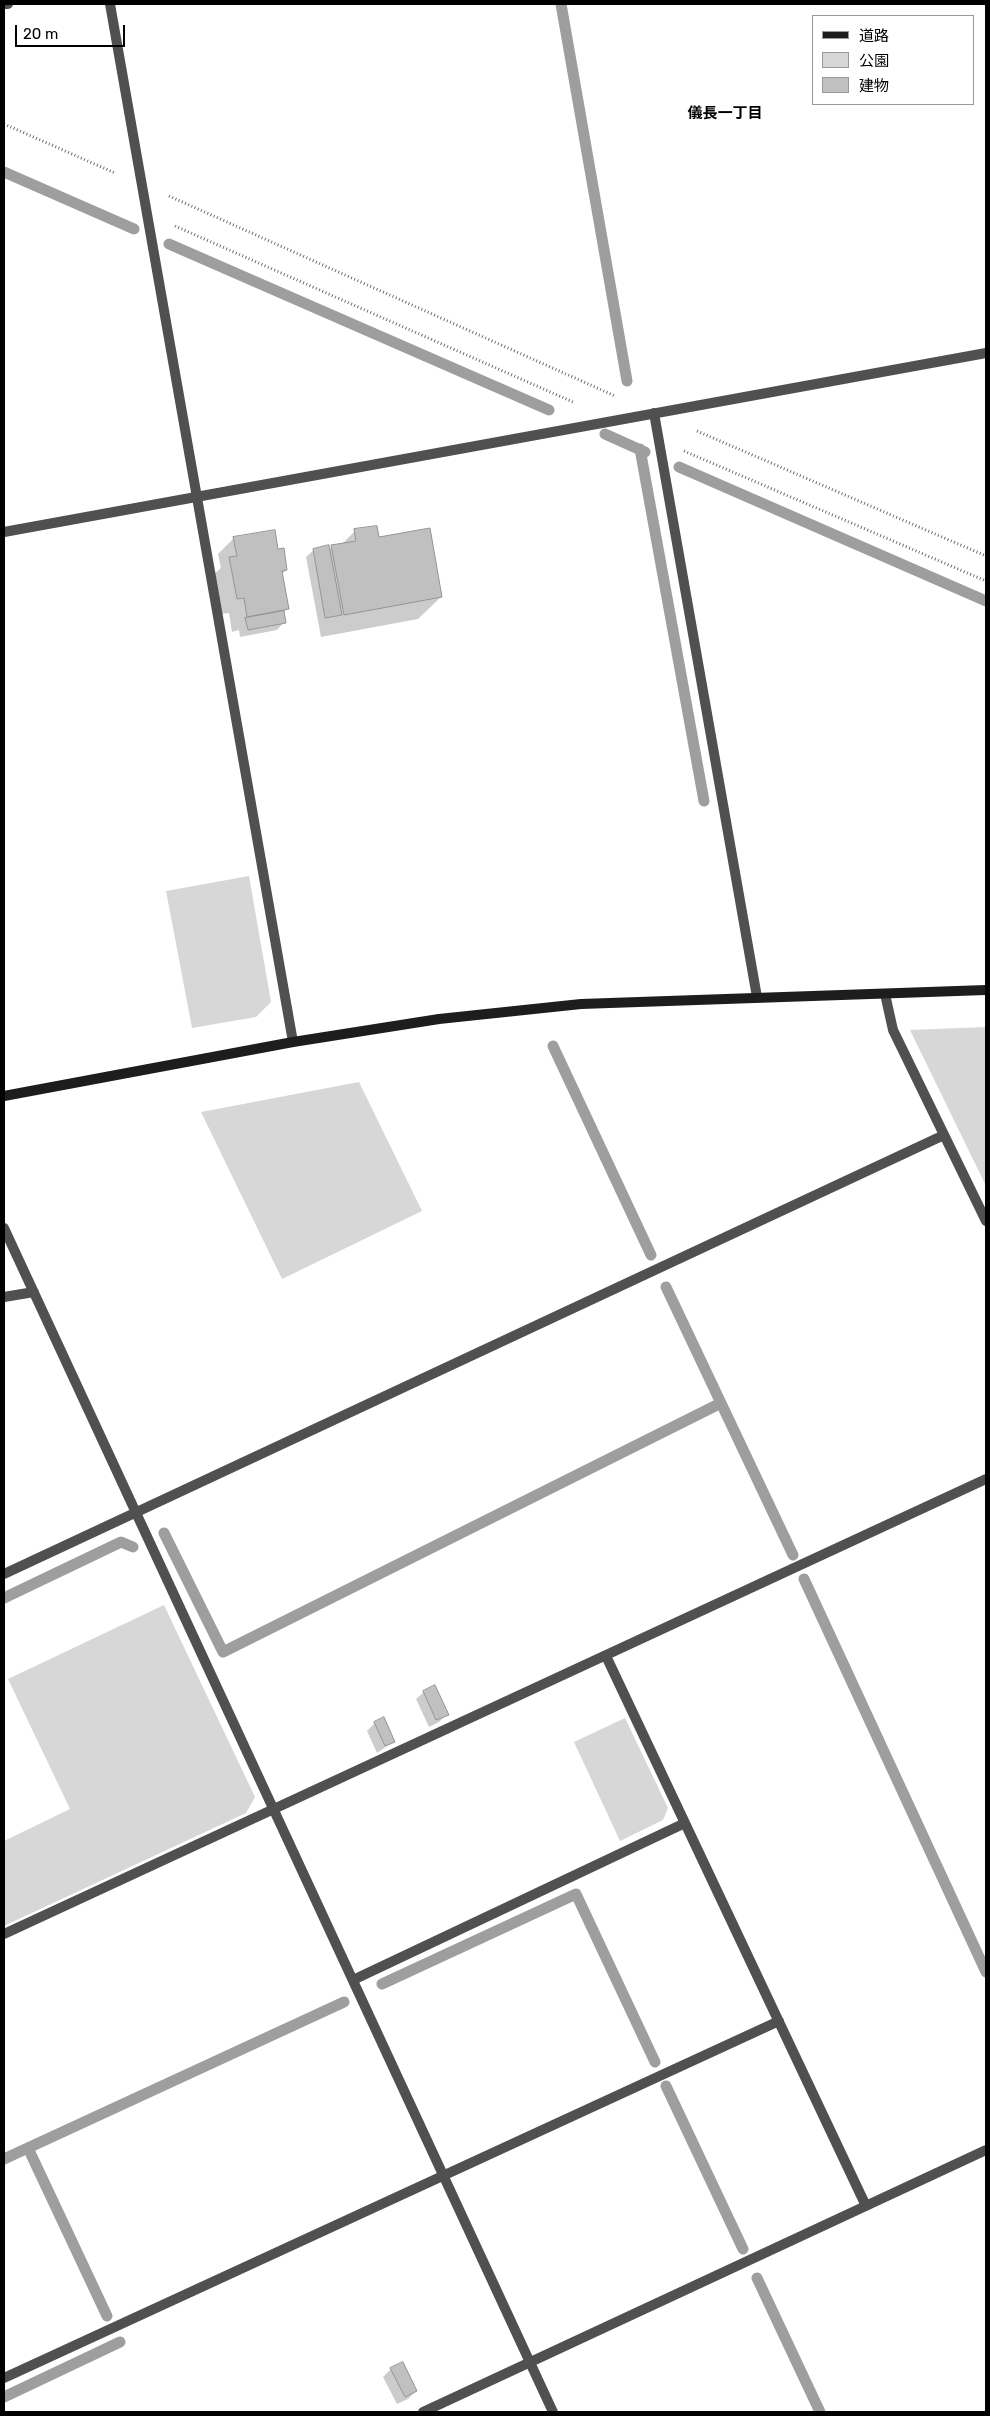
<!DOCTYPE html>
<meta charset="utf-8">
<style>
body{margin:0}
#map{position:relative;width:990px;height:2416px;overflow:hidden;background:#fff;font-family:Rubik,"Noto Sans JP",sans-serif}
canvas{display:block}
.frame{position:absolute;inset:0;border:5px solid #000;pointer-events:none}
.legend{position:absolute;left:812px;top:15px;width:162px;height:90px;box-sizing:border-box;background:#fff;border:1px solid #999;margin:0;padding:6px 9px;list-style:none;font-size:15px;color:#000}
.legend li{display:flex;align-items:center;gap:10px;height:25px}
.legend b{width:25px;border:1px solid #999}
.scale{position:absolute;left:15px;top:25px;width:110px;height:22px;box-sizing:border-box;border:2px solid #000;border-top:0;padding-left:6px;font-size:15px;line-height:18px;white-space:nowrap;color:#000;-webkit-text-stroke:4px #fff;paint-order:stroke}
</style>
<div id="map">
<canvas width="990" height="2416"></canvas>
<div class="frame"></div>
<ul class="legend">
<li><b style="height:6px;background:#1d1d1d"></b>道路</li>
<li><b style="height:14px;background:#d7d7d7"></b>公園</li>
<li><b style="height:14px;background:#c0c0c0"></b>建物</li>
</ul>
<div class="scale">20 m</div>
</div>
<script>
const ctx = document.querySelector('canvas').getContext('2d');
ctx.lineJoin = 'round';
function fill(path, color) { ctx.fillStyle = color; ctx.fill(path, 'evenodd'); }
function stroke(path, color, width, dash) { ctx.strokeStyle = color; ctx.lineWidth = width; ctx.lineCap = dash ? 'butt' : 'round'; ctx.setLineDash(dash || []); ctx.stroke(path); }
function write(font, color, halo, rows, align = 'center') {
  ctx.font = font + ' Rubik,"Noto Sans JP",sans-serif'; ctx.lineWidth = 4; ctx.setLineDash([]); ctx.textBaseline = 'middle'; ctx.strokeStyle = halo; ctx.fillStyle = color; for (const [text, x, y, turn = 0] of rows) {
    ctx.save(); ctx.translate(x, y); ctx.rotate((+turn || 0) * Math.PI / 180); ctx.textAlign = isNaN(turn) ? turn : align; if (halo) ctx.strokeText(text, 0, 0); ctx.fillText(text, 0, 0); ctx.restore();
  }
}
fill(new Path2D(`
 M249,876L271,1002L256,1017L192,1028L166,891Z
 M986,1027V1186L910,1030Z
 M359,1082L422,1211L282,1279L201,1112Z
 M164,1605L255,1797L246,1813L4,1926V1841L70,1809L8,1679Z
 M625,1718L668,1808L663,1820L620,1841L574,1742Z`), '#d7d7d7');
fill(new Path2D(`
 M355,531L378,538L441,597L418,619L321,637L306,557L314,550L329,549L341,545Z
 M234,538L277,551L286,570L281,575L287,609L283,613L284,622L277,630L240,637L239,630L232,632L229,613L221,614L214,574L221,568L218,554Z
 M424,1692L447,1714L439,1722L429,1727L416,1699Z
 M375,1723L393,1742L377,1753L367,1731Z
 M391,2369L416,2391L408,2399L397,2404L383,2377Z`), '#0003');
stroke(new Path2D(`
 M561,4L627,381
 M4,172L134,229
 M169,244L549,410
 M605,434L645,452
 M640,449L704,801
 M679,467L986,601
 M553,1046L651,1255
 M666,1287L793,1555
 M164,1533L223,1652L721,1403
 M804,1579L986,1972
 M4,1598L121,1542L133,1547
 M382,1984L576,1894L655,2062
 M666,2086L743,2249
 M28,2148L107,2316
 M4,2159L344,2002
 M757,2278L820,2412
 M4,2397L120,2342`), '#9e9e9e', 11);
const building = new Path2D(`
 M377,526L379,537L430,528L442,597L344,615L331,545L356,541L354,529Z
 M275,530L278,549L284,548L287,570L282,571L289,609L247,617L244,598L237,599L229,557L237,556L233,537Z
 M329,545L342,615L325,618L313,549Z
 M284,611L286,623L248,630L245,618Z
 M435,1685L449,1715L436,1720L423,1691Z
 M384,1717L395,1742L385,1746L374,1722Z
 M403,2362L417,2391L405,2397L390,2368Z`);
fill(building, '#c0c0c0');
stroke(building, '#949494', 1);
stroke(new Path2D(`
 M4,124L115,173
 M169,196L615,396
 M175,226L573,402
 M697,431L986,556
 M684,451L986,581`), '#727272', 3, [1, 2.5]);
stroke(new Path2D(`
 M4,4H8
 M110,4L293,1042
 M654,413L757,997
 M4,532L986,353
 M885,994L893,1030L986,1221
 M4,1228L553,2412
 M4,1297L34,1292
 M4,1574L944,1135
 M606,1656L866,2206
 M4,1934L986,1479
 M353,1980L685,1823
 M4,2378L779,2021
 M423,2412L986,2150`), '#505050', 10);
stroke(new Path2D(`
 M4,1096L293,1042L439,1019L581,1004L986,990`), '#1d1d1d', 10);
write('bold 15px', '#000', '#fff', [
 ["儀長一丁目",725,114]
]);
</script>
